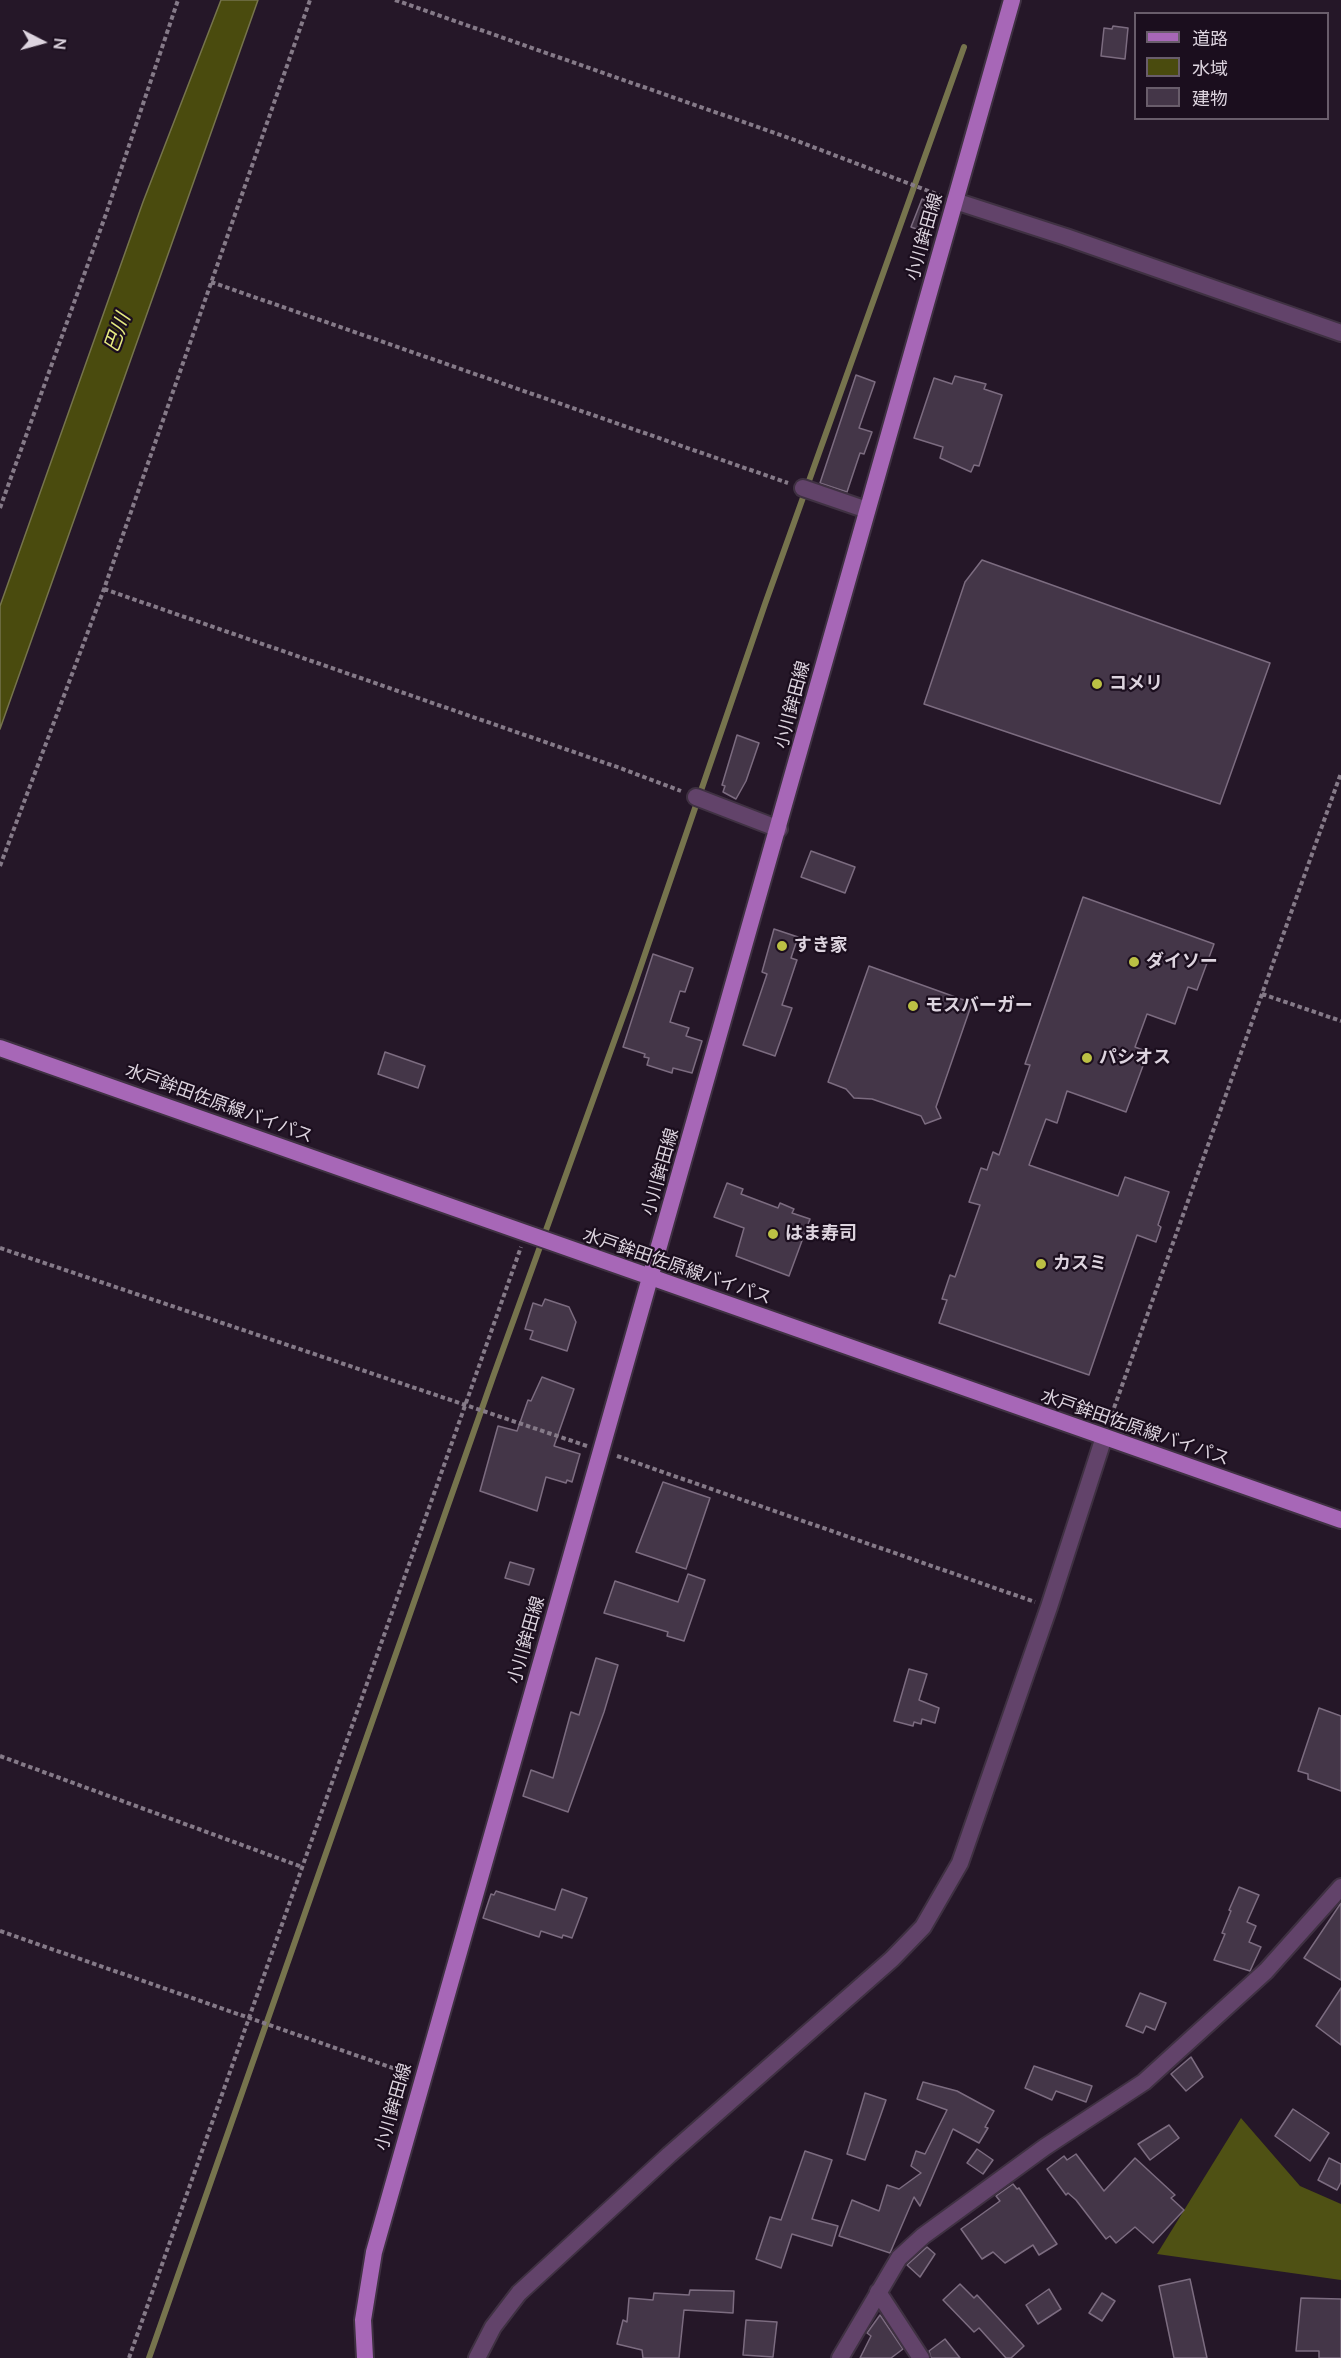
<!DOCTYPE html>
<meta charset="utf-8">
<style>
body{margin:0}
#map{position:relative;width:1341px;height:2358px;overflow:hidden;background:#251728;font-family:Manrope,"Noto Sans JP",sans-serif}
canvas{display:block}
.legend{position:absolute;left:1134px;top:12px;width:195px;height:108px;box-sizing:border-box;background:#1b0e1e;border:2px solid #695d6b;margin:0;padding:8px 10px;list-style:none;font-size:18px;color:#ddd4df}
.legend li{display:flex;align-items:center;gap:12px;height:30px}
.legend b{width:30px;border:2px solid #695d6b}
.north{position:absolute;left:12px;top:12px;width:60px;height:60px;-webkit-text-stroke:4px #1b0e1e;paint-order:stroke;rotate:96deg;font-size:16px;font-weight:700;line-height:24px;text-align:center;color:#ddd4df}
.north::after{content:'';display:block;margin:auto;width:21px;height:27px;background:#ddd4df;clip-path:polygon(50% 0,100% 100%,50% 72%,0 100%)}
</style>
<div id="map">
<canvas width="1341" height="2358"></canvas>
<ul class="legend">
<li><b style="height:8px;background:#a767b7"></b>道路</li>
<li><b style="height:16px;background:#4a4b0e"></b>水域</li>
<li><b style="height:16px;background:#443648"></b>建物</li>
</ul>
<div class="north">N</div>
</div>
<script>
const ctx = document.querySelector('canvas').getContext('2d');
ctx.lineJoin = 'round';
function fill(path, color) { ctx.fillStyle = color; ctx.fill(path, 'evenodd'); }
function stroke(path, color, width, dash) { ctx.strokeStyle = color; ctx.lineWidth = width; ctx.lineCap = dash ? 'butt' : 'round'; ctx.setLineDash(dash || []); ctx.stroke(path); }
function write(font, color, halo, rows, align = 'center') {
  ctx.font = font + ' Manrope,"Noto Sans JP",sans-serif'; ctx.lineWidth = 4.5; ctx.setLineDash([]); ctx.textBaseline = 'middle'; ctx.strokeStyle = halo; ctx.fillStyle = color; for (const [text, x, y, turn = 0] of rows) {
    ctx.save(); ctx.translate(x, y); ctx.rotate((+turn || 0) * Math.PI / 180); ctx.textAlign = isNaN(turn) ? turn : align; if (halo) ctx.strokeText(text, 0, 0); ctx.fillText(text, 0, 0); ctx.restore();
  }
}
fill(new Path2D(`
 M1241,2118L1300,2186L1341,2204V2280L1157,2254Z`), '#4f5114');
const water = new Path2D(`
 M221,0H258L0,729V606L143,202Z`);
fill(water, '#4a4b0e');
stroke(water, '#76744d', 1.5);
stroke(new Path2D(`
 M149,2358L493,1377L633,989L765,604L964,47`), '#76744d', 6);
const building = new Path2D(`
 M1113,26L1128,28L1125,59L1101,56L1104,28L1112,29Z
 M922,199L937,206L927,233L911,227Z
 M856,375L875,382L859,428L872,432L864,454L860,453L847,492L820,483Z
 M955,376L986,384L984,389L1002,395L979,466L974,465L971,472L940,458L943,447L914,438L934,378L952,384Z
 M982,560L1270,663L1220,804L924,704L965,582Z
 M737,735L759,743L746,781L736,799L723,792L725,786L722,785Z
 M811,851L855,867L845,893L801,877Z
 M1083,897L1214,944L1197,990L1188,987L1175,1024L1147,1014L1135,1047L1148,1052L1126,1112L1067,1091L1057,1123L1046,1119L1029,1165L1118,1196L1125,1177L1169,1192L1158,1225L1161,1227L1156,1242L1137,1235L1089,1375L939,1323L947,1300L942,1299L950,1275L955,1277L980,1205L969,1202L981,1168L987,1170L993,1152L999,1155L1030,1065L1025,1064Z
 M774,929L798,937L791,958L797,960L782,1005L792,1008L775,1056L743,1045L767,974L762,972Z
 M653,954L693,968L685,992L680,991L670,1022L689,1028L686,1036L702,1041L692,1073L673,1068L672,1073L647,1065L649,1058L644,1057L645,1054L623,1047Z
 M869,966L972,1003L936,1107L941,1118L925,1124L921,1116L872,1099L854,1098L846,1089L828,1082Z
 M385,1052L425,1066L418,1088L378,1074Z
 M727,1183L743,1189L741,1194L778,1208L780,1203L794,1209L792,1213L810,1219L789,1276L736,1256L744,1228L714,1217Z
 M545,1299L569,1307L576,1322L567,1351L530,1339L533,1331L525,1329L533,1303L542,1306Z
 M542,1377L574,1389L554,1446L580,1454L572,1482L567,1480L566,1483L546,1477L537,1511L480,1491L498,1426L517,1431L528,1400L531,1401Z
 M663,1482L710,1498L686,1569L636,1552Z
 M510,1562L534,1569L529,1585L505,1578Z
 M688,1574L705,1580L684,1641L667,1636L668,1632L604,1613L615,1581L678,1602Z
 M596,1658L618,1665L604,1712L568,1812L523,1796L531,1770L553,1778L571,1712L579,1715Z
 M909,1669L927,1674L919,1700L939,1708L935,1723L922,1719L921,1724L914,1722L913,1726L894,1721Z
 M1319,1708L1341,1716V1791L1308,1779V1774L1298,1771Z
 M1239,1887L1259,1895L1247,1922L1256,1926L1249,1942L1261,1947L1250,1971L1214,1960L1225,1934L1222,1933L1231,1911L1229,1910Z
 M562,1889L587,1898L572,1938L563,1935L562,1938L541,1931L539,1937L483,1918L491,1894L494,1895L496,1891L555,1910Z
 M1341,1903V1980L1304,1958Z
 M1341,1988V2045L1316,2026Z
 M1140,1993L1166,2003L1155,2030L1146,2026L1143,2033L1126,2026Z
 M1191,2057L1203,2077L1186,2091L1171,2074Z
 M1034,2066L1092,2086L1086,2102L1056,2091L1052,2100L1025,2088Z
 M923,2082L957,2091L994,2111L985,2127L988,2128L979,2143L953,2129L920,2206L914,2197L890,2253L839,2236L852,2200L879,2211L887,2185L899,2189L921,2173L911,2166L916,2151L925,2154L947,2110L917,2099Z
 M865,2093L886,2100L865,2160L847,2154Z
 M1293,2109L1329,2133L1310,2161L1275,2136Z
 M1169,2125L1179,2138L1150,2160L1138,2144Z
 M977,2149L993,2160L983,2174L967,2163Z
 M805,2151L832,2160L812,2219L838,2226L832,2246L792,2234L781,2268L756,2259L770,2217L781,2220Z
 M1076,2154L1104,2191L1135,2158L1175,2195L1171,2198L1184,2210L1153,2243L1135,2227L1116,2243L1110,2236L1106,2239L1076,2200L1068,2193L1066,2195L1047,2169L1064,2156L1067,2160Z
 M1329,2158L1341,2164V2182L1337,2190L1318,2180Z
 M1013,2184L1017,2189L1019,2188L1057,2244L1039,2255L1033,2245L1005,2263L993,2252L982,2259L961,2229L1000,2201L996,2196Z
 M927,2247L935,2254L920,2277L907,2265Z
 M1190,2279L1207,2358H1174L1159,2286Z
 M960,2284L974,2298L977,2295L1024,2346L1011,2358H1006L979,2328L974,2332L943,2300Z
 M1049,2289L1061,2309L1038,2324L1026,2305Z
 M690,2290L734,2291L733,2313L684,2310L679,2358H643L642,2350L617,2344L623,2320L627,2322L629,2298L653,2300L654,2293L689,2295Z
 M1102,2293L1115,2301L1102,2321L1089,2313Z
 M1301,2298L1341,2299V2358H1319V2351H1296Z
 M880,2315L903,2349L891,2358H860L871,2336L867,2333Z
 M746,2320L777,2322L773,2357L743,2355Z
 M945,2339L960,2358H931L929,2351Z`);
fill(building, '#443648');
stroke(building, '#7c6c80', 1.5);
const minor = new Path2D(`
 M955,201L1066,237L1341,333
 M803,488L867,510
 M696,797L779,829
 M878,2292L921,2358
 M477,2358L493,2327L519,2293L669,2155L892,1959L923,1927L960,1863L1049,1607L1104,1437
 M840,2358L899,2258L923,2236L1045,2147L1144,2082L1266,1971L1341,1887`);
const primary = new Path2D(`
 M0,1048L1341,1520
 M365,2358L363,2320L374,2252L1012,0`);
stroke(minor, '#3f3142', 20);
stroke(primary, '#3f3142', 20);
stroke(new Path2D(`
 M395,0L792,139L939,195
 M211,282L788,483
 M0,508L106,214L178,0
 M104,589L620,768L681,791
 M0,866L104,589L310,0
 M1262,994L1341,1021
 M0,1248L587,1446
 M1109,1422L1341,773
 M617,1456L1035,1602
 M0,1756L302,1867
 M0,1931L407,2073
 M129,2358L521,1247`), '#857a88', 4, [4.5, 3]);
stroke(minor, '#62436a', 16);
stroke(primary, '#a767b7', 16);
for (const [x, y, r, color] of [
 [1097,684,6,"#bbc044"],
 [782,946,6,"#bbc044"],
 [1134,962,6,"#bbc044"],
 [913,1006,6,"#bbc044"],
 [1087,1058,6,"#bbc044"],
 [773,1234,6,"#bbc044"],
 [1041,1264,6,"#bbc044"]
]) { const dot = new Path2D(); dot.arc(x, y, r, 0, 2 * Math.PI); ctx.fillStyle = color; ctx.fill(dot); stroke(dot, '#1b0e1e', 2); }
write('18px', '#ddd4df', '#1b0e1e', [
 ["小川鉾田線",925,237,-74],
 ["小川鉾田線",793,705,-75],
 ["水戸鉾田佐原線バイパス",219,1104,20],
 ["小川鉾田線",661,1172,-74],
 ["水戸鉾田佐原線バイパス",677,1267,19],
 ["水戸鉾田佐原線バイパス",1135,1428,19],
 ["小川鉾田線",527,1640,-74],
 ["小川鉾田線",394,2107,-74]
]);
write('bold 18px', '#ddd4df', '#1b0e1e', [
 ["コメリ",1109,684],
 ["すき家",794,946],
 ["ダイソー",1146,962],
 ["モスバーガー",925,1006],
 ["パシオス",1099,1058],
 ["はま寿司",785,1234],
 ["カスミ",1053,1264]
], 'left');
write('italic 20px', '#e6eb81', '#1b0e1e', [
 ["巴川",118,333,-70]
]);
</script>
